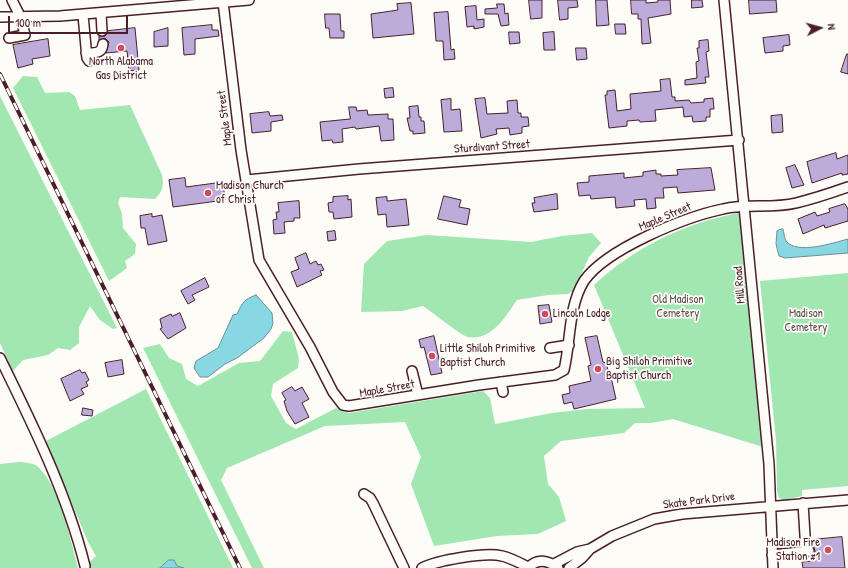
<!DOCTYPE html>
<style>
body{margin:0}
#map{position:relative;width:848px;height:568px;overflow:hidden;background:#fdfcf7;font-family:"Patrick Hand",sans-serif}
canvas{display:block}
.north{position:absolute;left:800px;top:8px;width:40px;height:40px;-webkit-text-stroke:3px #fdfcf7;paint-order:stroke;rotate:84deg;font-size:11px;font-weight:700;line-height:16px;text-align:center;color:#4a1f2b}
.north::after{content:'';display:block;margin:auto;width:14px;height:18px;background:#4a1f2b;clip-path:polygon(50% 0,100% 100%,50% 72%,0 100%)}
.scale{position:absolute;left:8px;top:16px;width:120px;height:18px;box-sizing:border-box;border:2px solid #4a1f2b;border-top:0;padding-left:5px;font-size:12px;line-height:14px;white-space:nowrap;color:#4a1f2b;-webkit-text-stroke:3px #fdfcf7;paint-order:stroke}
</style>
<div id="map">
<canvas width="848" height="568"></canvas>
<div class="north">N</div>
<div class="scale">100 m</div>
</div>
<script>
const ctx = document.querySelector('canvas').getContext('2d');
ctx.lineJoin = 'round';
function fill(path, color) { ctx.fillStyle = color; ctx.fill(path, 'evenodd'); }
function stroke(path, color, width, dash) { ctx.strokeStyle = color; ctx.lineWidth = width; ctx.lineCap = dash ? 'butt' : 'round'; ctx.setLineDash(dash || []); ctx.stroke(path); }
function write(font, color, halo, rows, align = 'center') {
  ctx.font = font + ' "Patrick Hand",sans-serif'; ctx.lineWidth = 3.5; ctx.setLineDash([]); ctx.textBaseline = 'middle'; ctx.strokeStyle = halo; ctx.fillStyle = color; for (const [text, x, y, turn = 0] of rows) {
    ctx.save(); ctx.translate(x, y); ctx.rotate((+turn || 0) * Math.PI / 180); ctx.textAlign = isNaN(turn) ? turn : align; if (halo) ctx.strokeText(text, 0, 0); ctx.fillText(text, 0, 0); ctx.restore();
  }
}
fill(new Path2D(`
 M23,76L37,77L45,93L69,92L75,96L80,110L130,105L162,175C164,186 163,191 155,199L120,197L118,203L122,214L123,228L136,244L135,254L125,261L127,268L109,281L13,88Z
 M0,96L117,328L113,329L100,320L90,306L79,327V343L70,350L58,348L48,355L23,360L13,371L0,343Z
 M739,213L763,447L673,419L651,423H635L624,433L561,441L544,456L548,484L559,497L566,521L538,534L497,536L434,546L411,484L421,457L405,422L325,426L227,468L221,480L264,568H252L143,348L160,344L169,358L182,364L186,379L198,386L239,363L260,361L283,331L292,332L299,359L298,368L273,384L271,396L286,423L296,429L336,408L349,413L483,391L490,398L495,424L552,413L587,409L645,408L594,285C635,247 684,223 739,213Z
 M592,233L601,243L589,257L574,290L568,294L548,295L517,300C506,316 492,341 468,337C461,336 431,311 423,306L402,311L361,312L364,264L387,241L427,235L531,242L562,236Z
 M848,273V486L802,490V496L784,500L779,498L777,491L776,440L760,281Z
 M146,389L233,568H184L177,566L162,565L160,568H83L96,556L88,542L46,441Z
 M19,462C24,462 33,463 37,466C59,484 71,541 78,568H0V464Z`), '#a2e7b2');
const water = new Path2D(`
 M783,229C784,232 784,238 786,241C797,255 833,243 848,239V253L785,258L779,256L776,244L777,231Z
 M256,295L272,313L273,323L271,329L264,338L237,358L225,364L208,377H200L194,368L196,361L218,348L233,315L237,314C243,302 243,300 256,295Z
 M169,560H174L177,566L184,568H160Z`);
fill(water, '#87d8e3');
stroke(water, '#6f8e99', 1);
const building = new Path2D(`
 M529,0H542V18L531,19Z
 M558,0H577L578,7L568,8V19L560,20Z
 M596,0H607L609,25L597,26Z
 M631,0H646V3L658,2V0H670L671,14L648,18L651,43L642,44L641,19H638V14H632Z
 M692,0H702L703,7L692,8Z
 M749,0H776L777,12L750,14Z
 M411,3L414,34L373,38L371,14L398,10L397,4Z
 M497,4H504L505,14L508,13L509,25L501,26L498,14H485V9L497,8Z
 M476,6L477,20L484,19V27L474,29V26L467,27L465,7Z
 M448,12L451,50L454,49L455,59L444,60L443,41H436L434,13Z
 M325,14H340L341,31H344V38H330L329,28H326Z
 M615,24H625L626,34H616Z
 M212,25V30H218L219,36L195,39V54L184,55L182,28Z
 M135,28L139,70L129,71L127,51L106,53L109,42L105,38L99,40V36H105L108,31Z
 M168,28V46L154,47V32Z
 M509,32H519L520,43L510,44Z
 M554,32L555,50H544L543,33Z
 M789,35L790,45L783,46V51L765,53L763,38Z
 M48,39L50,56L32,59L33,64L18,68L13,45Z
 M708,40L709,51L706,52L709,77H705L706,83L685,85V80L697,78L696,62L699,61L697,48H699V41Z
 M576,48H586L587,59L577,60Z
 M847,54H848V74L841,72Z
 M670,79L672,97H675V101L689,100L691,103L704,102V99L713,98L714,109H710V117H706V121L693,122L692,116L684,117L683,107L655,110L656,121L640,122L639,120L627,121V126L609,128L605,95H607V91L615,90L617,111L631,109L630,94L661,91L660,80Z
 M393,88L394,97L385,98L384,89Z
 M485,98L487,114L508,113L507,101L517,100L518,113H521V117H528L529,126L522,127V133L510,135L509,128L496,129L497,134L481,138L475,99Z
 M451,99V110L460,109L462,131L444,132L441,100Z
 M418,106L419,117H421V121H424L425,133L413,134V131H410L407,118H410L409,107Z
 M349,107H356L357,111L367,110L368,115L388,114V119H393L394,140L381,141L379,126L356,129L355,127L342,129L343,142L333,143L332,140L322,141L320,122L350,119Z
 M269,112L270,116L282,115L283,120L271,122V131L252,133L250,114Z
 M782,115L783,132L772,133L771,116Z
 M836,153L837,159L848,155V174L842,175V173L812,183L807,162Z
 M795,165L804,185L792,188L786,168Z
 M711,168L715,190L678,193L677,187L663,188L664,198H655L656,208L647,209L646,199L634,200L635,206L616,208L615,197L591,199L590,195L579,196L577,183L589,182V176L624,173V178L643,176V172L656,170V174H661V176L678,175L677,170Z
 M185,178L186,187L223,182L225,200L173,207L169,180Z
 M557,194L558,209L534,212L532,203H535L534,198Z
 M348,196V200L351,199L352,217L334,219L333,212H329L328,203L333,202V197Z
 M444,196L461,200L459,207L470,209L467,225L438,219Z
 M387,197V201L406,199L409,225L387,227L386,214L378,215L376,198Z
 M299,201L300,218H294V221L284,222L285,233L274,234L273,220L277,219L276,212H279L278,203Z
 M845,204L848,209V221L825,228L824,225L803,234L798,219L815,212L817,216L830,212L829,209Z
 M152,214V217L162,215L167,241L148,245L145,228H141L140,216Z
 M335,231L336,240L328,241L327,232Z
 M306,253L310,264L316,261L318,265L321,264L324,270L320,271L322,275L297,287L291,272L299,269L295,258Z
 M205,278L209,287L192,295L195,300L188,304L181,291Z
 M549,305L552,322L540,324L538,306Z
 M180,313L186,328L168,339L160,329L162,328L160,319L171,314L172,316Z
 M434,336L442,373L431,375L424,347L421,348L419,340Z
 M597,336L603,362L606,363L610,377H611L616,399L574,409L572,402L564,404L562,395L570,393L569,386L591,381L588,366L591,365L585,338Z
 M122,360L124,374L108,377L105,363Z
 M80,370L82,373L85,372L89,380L86,382L88,386L81,389L84,394L70,401L61,379Z
 M292,387L295,391L302,387L309,399L302,403L309,417L295,424L287,411L284,401L286,400L282,393Z
 M83,408L93,410L92,416L82,415Z
 M842,537L845,568H803L802,562L813,561L815,551L811,540Z`);
fill(building, '#bdabda');
stroke(building, '#4a1f2b', 1);
const minor = new Path2D(`
 M724,0L769,464L773,568
 M223,2L241,150L259,260L310,347L333,392L343,405L349,406L479,385L555,375L564,370C571,341 568,307 584,281C606,249 685,217 723,209C747,203 772,209 796,203C813,199 831,193 848,187
 M101,13L102,31
 M83,15L87,58L89,61
 M0,17L60,16L249,0
 M9,38L25,35L21,18L12,0
 M86,53C95,53 102,54 103,44
 M247,180L359,169L739,140
 M550,348L569,345
 M0,358C33,425 67,494 85,566
 M412,371L418,395
 M501,382L503,392
 M364,494L370,498L373,503L404,568
 M803,503L806,552
 M772,555L809,551
 M554,564L577,552L590,549L612,536L654,519L682,514L848,500
 M422,568C438,560 485,552 502,556C511,558 520,563 528,567
 M528,568C537,558 548,560 558,568
 M569,568L582,558L590,549`);
stroke(minor, '#4a1f2b', 12);
stroke(minor, '#fdfcf7', 9);
const rail = new Path2D(`
 M0,74L240,568`);
stroke(rail, '#4a1f2b', 4);
stroke(rail, '#fdfcf7', 2.5, [8]);
for (const [x, y, r, color] of [
 [121,48,4,"#d1495b"],
 [208,193,4,"#d1495b"],
 [545,314,4,"#d1495b"],
 [432,356,4,"#d1495b"],
 [598,369,4,"#d1495b"],
 [828,550,4,"#d1495b"]
]) { const dot = new Path2D(); dot.arc(x, y, r, 0, 2 * Math.PI); ctx.fillStyle = color; ctx.fill(dot); stroke(dot, '#fdfcf7', 1.5); }
write('12px', '#4a1f2b', '#fdfcf7', [
 ["North Alabama",121,62,"center"],
 ["Gas District",121,76,"center"],
 ["Madison Church",216,186],
 ["of Christ",216,200],
 ["Lincoln Lodge",553,314],
 ["Little Shiloh Primitive",440,349],
 ["Baptist Church",440,363],
 ["Big Shiloh Primitive",606,362],
 ["Baptist Church",606,376],
 ["Madison Fire",820,543,"right"],
 ["Station #1",820,557,"right"]
], 'left');
write('12px', '#4a1f2b', '#fdfcf7', [
 ["Maple Street",225,118,-97],
 ["Sturdivant Street",492,147,-4],
 ["Maple Street",665,217,-23],
 ["Mill Road",740,285,-95],
 ["Maple Street",387,389,-10],
 ["Skate Park Drive",699,501,-7]
]);
write('12px', '#60514d', '#fdfcf7', [
 ["Old Madison",678,300],
 ["Cemetery",678,314],
 ["Madison",806,314],
 ["Cemetery",806,328]
]);
</script>
